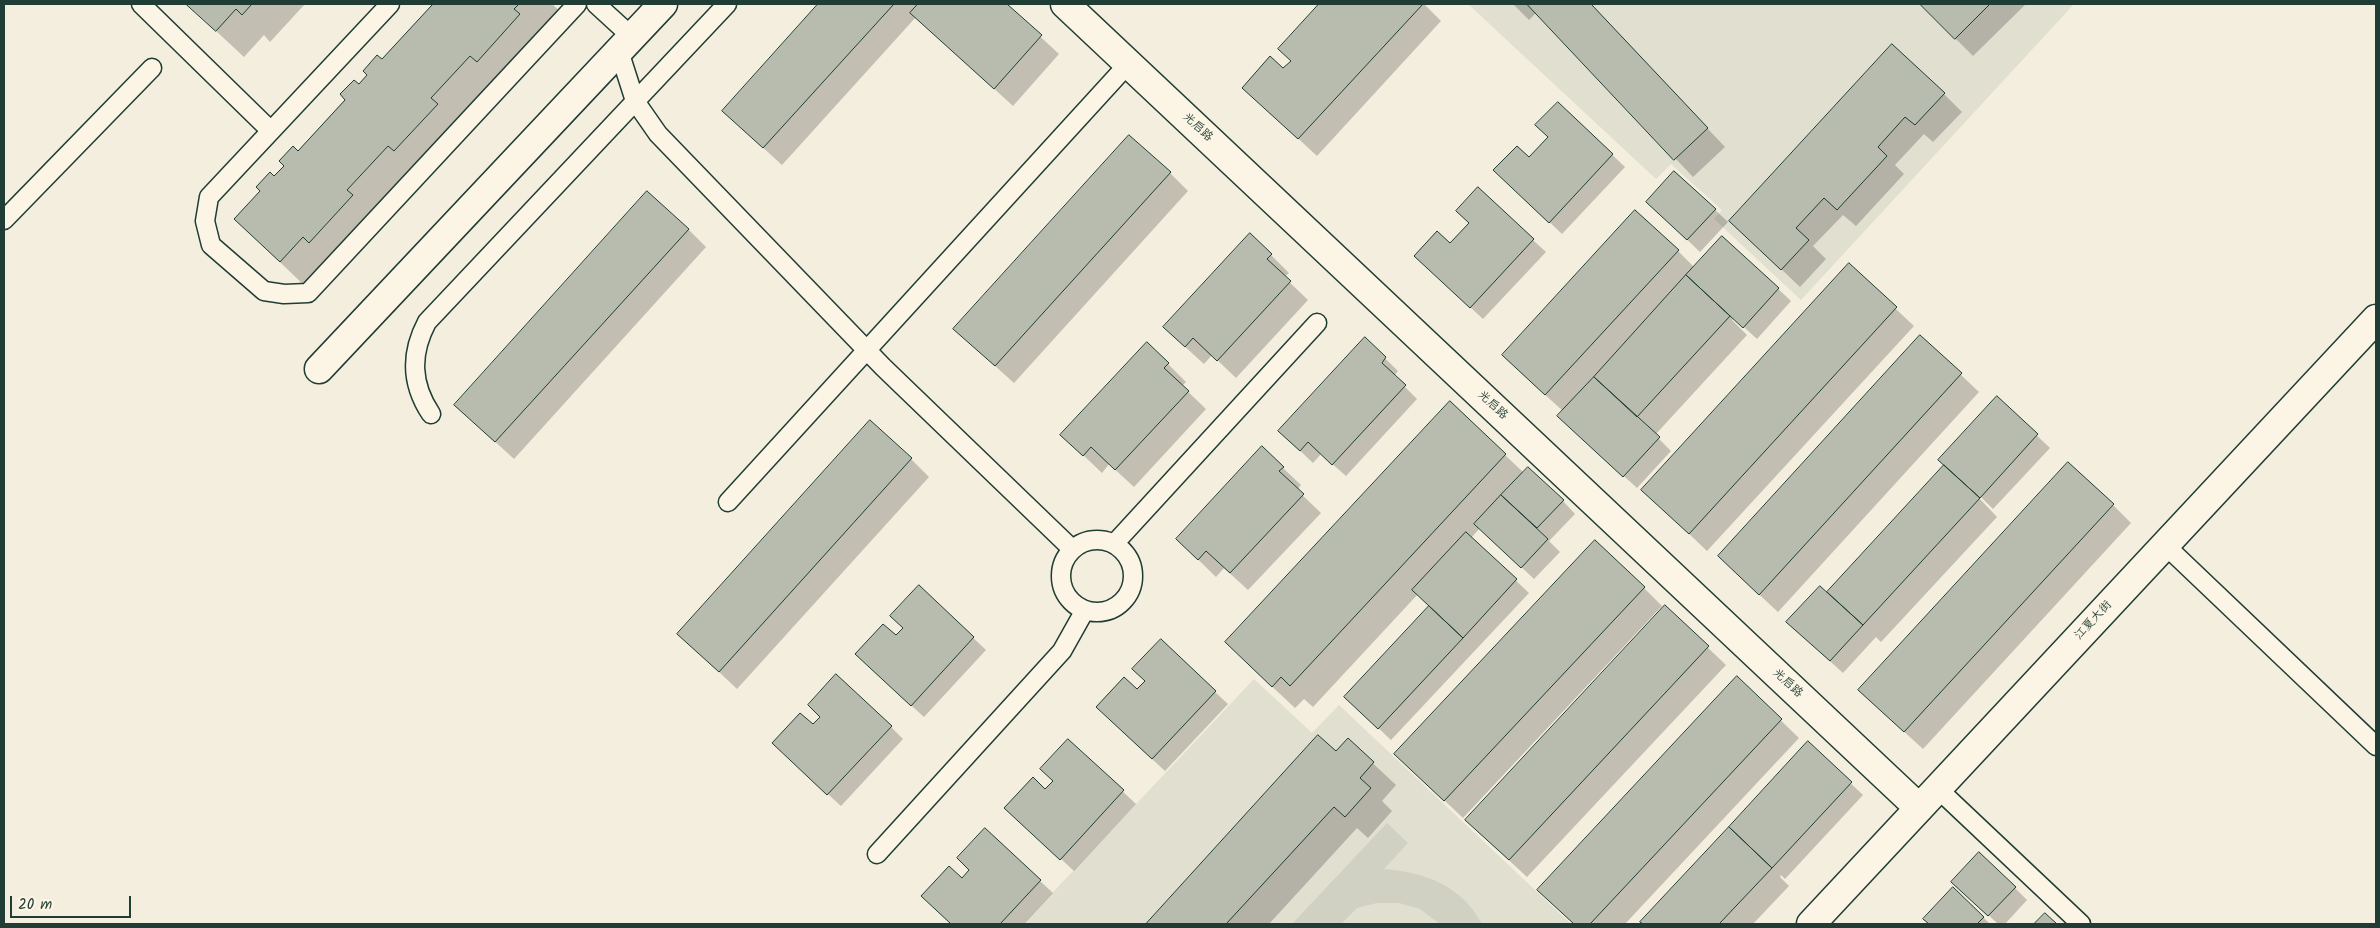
<!DOCTYPE html>
<meta charset="utf-8">
<style>
body{margin:0}
#map{position:relative;width:2380px;height:928px;overflow:hidden;background:#f3eede;font-family:Kalam,sans-serif}
canvas{display:block}
.frame{position:absolute;inset:0;border:5px solid #1f3d34;pointer-events:none}
.scale{position:absolute;left:10px;top:896px;width:121px;height:22px;box-sizing:border-box;border:2px solid #1f3d34;border-top:0;padding-left:6px;font-size:15px;line-height:18px;white-space:nowrap;color:#1f3d34;-webkit-text-stroke:4px #fcf5e5;paint-order:stroke}
</style>
<div id="map">
<canvas width="2380" height="928"></canvas>
<div class="frame"></div>
<div class="scale">20 m</div>
</div>
<script>
const ctx = document.querySelector('canvas').getContext('2d');
ctx.lineJoin = 'round';
function fill(path, color) { ctx.fillStyle = color; ctx.fill(path, 'evenodd'); }
function stroke(path, color, width, dash) { ctx.strokeStyle = color; ctx.lineWidth = width; ctx.lineCap = dash ? 'butt' : 'round'; ctx.setLineDash(dash || []); ctx.stroke(path); }
function write(font, color, halo, rows, align = 'center') {
  ctx.font = font + ' Kalam,"LXGW WenKai TC",sans-serif'; ctx.lineWidth = 4; ctx.setLineDash([]); ctx.textBaseline = 'middle'; ctx.strokeStyle = halo; ctx.fillStyle = color; for (const [text, x, y, turn = 0] of rows) {
    ctx.save(); ctx.translate(x, y); ctx.rotate((+turn || 0) * Math.PI / 180); ctx.textAlign = isNaN(turn) ? turn : align; if (halo) ctx.strokeText(text, 0, 0); ctx.fillText(text, 0, 0); ctx.restore();
  }
}
fill(new Path2D(`
 M1468,4H2074L1801,300L1714,219L1722,210L1671,164L1656,179Z
 M1254,679L1312,733L1339,705L1571,924H1023Z`), '#e1dfd0');
fill(new Path2D(`
 M1387,823L1408,843L1384,869C1425,872 1462,886 1482,924H1440L1420,909L1399,903H1377L1357,908L1341,924H1292Z`), '#d0d1c2');
fill(new Path2D(`
 M187,4H305L270,42L264,35L244,57Z
 M433,4H552L563,14L308,289L235,219Z
 M820,4H1005L1059,54L1013,106L916,17L782,165L723,111Z
 M1321,4H1424L1441,21L1317,156L1262,105L1283,70L1292,61L1280,49Z
 M1513,4H1590L1725,147L1693,177L1537,12L1529,20Z
 M1921,4H2026L1973,56Z
 M1944,94L1962,112L1933,142L1924,134L1895,165L1904,174L1856,226L1843,215L1813,246L1826,259L1800,287L1731,221Z
 M1558,103L1625,167L1562,234L1508,183L1550,138Z
 M1675,172L1728,222L1700,252L1660,214Z
 M1170,173L1188,191L1014,383L973,346Z
 M688,229L706,247L514,459L455,405Z
 M1723,237L1791,301L1757,339L1734,318L1732,320L1747,335L1655,435L1671,451L1637,488L1571,428L1563,411L1521,373L1678,251L1695,268Z
 M1533,240L1546,252L1483,319L1428,268L1450,245Z
 M1271,255L1289,273L1284,277L1308,300L1236,378L1212,355L1204,364L1183,345Z
 M1849,265L1914,326L1707,551L1643,490Z
 M1921,337L1979,392L1778,612L1737,574Z
 M1365,339L1398,371L1394,376L1417,399L1346,476L1321,454L1313,463L1292,443Z
 M1168,364L1186,382L1182,386L1206,409L1134,487L1109,464L1102,473L1062,435Z
 M1997,398L2050,448L1993,509L1979,495V498L1997,517L1881,642L1876,637L1843,673L1800,634L1838,601Z
 M1450,403L1524,473L1563,501L1575,514L1549,541L1560,552L1534,579L1480,528L1471,538L1529,593L1391,740L1358,709L1430,606L1418,594L1313,707L1304,699L1295,708L1248,664Z
 M911,459L929,477L737,689L679,634Z
 M1283,468L1301,485L1297,490L1321,513L1248,590L1224,568L1216,577L1177,539Z
 M2113,505L2131,523L1923,749L1878,708Z
 M919,587L986,650L924,717L869,667L905,628Z
 M1644,588L1662,606L1463,818L1395,754Z
 M1665,607L1726,665L1527,877L1485,838Z
 M1737,678L1799,738L1625,924H1574L1556,907Z
 M1137,691L1215,692L1228,704L1165,771L1110,720Z
 M813,726L891,727L903,739L841,806L786,756Z
 M1319,737L1336,753L1348,740L1396,785L1382,801L1392,811L1368,838L1357,828L1269,924H1148Z
 M1068,740L1136,804L1074,871L1019,820L1054,781Z
 M1808,743L1863,795L1785,879L1781,875L1780,877L1789,886L1753,924H1639Z
 M962,880L1040,881L1053,893L1024,924H952L935,909Z
 M1953,888L1990,924H1930L1925,919Z
 M2015,888L2027,900L2005,924H1998L1966,894Z`), '#0003');
const building = new Path2D(`
 M186,4H252L242,15L236,9L216,31Z
 M431,4H519L514,9L520,14L477,62L470,56L431,98L438,104L394,151L388,146L347,190L353,195L309,243L303,237L280,262L234,219L260,191L256,187L270,172L274,176L284,166L279,161L293,146L298,151L345,100L340,94L354,80L359,84L367,75L363,71L377,55L382,59L432,5Z
 M818,4H894L763,148L722,111Z
 M918,4H1007L1042,35L994,89L910,13Z
 M1319,4H1423L1298,139L1242,88L1270,56L1283,68L1291,61L1278,49Z
 M1527,4H1591L1708,128L1674,160Z
 M1920,4H1990L1955,39Z
 M1892,44L1945,93L1915,125L1905,117L1878,147L1887,156L1837,210L1824,198L1796,228L1809,240L1781,270L1729,221Z
 M1558,102L1613,154L1549,223L1493,170L1517,146L1529,157L1548,137L1535,125Z
 M1129,135L1171,172L995,366L953,329Z
 M1674,171L1716,209L1687,240L1646,202Z
 M1478,187L1534,239L1470,308L1414,256L1437,231L1450,243L1469,223L1456,211Z
 M647,191L689,229L495,442L454,405Z
 M1635,210L1679,250L1545,395L1502,355Z
 M1250,233L1272,254L1267,259L1291,281L1217,361L1193,338L1185,347L1163,327Z
 M1722,236L1779,288L1743,328L1686,275Z
 M1849,263L1897,307L1689,534L1641,490Z
 M1686,275L1730,316L1637,417L1594,377Z
 M1920,335L1962,373L1759,595L1718,556Z
 M1365,337L1386,357L1382,363L1406,385L1332,465L1308,442L1300,451L1278,431Z
 M1147,342L1169,363L1164,368L1189,391L1115,470L1091,447L1083,456L1060,435Z
 M1594,377L1660,437L1623,477L1557,416Z
 M1997,396L2038,434L1980,498L1938,460Z
 M1450,401L1506,454L1290,686L1281,677L1272,687L1225,642Z
 M870,420L912,458L719,672L677,634Z
 M1262,446L1284,467L1279,471L1304,494L1230,573L1206,551L1198,560L1176,539Z
 M2068,462L2114,504L1904,732L1858,690Z
 M1944,465L1980,498L1863,625L1827,592Z
 M1528,467L1564,500L1537,528L1501,495Z
 M1501,495L1548,539L1521,568L1474,524Z
 M1466,532L1517,579L1463,638L1412,590Z
 M1595,540L1645,587L1444,801L1394,754Z
 M919,585L974,637L911,706L855,654L883,624L896,635L903,628L890,616Z
 M1820,586L1863,625L1830,661L1786,622Z
 M1665,605L1709,646L1509,860L1465,820Z
 M1429,606L1463,638L1378,729L1344,697Z
 M1161,639L1216,691L1152,759L1096,707L1124,677L1137,689L1145,681L1132,669Z
 M836,674L892,726L827,795L772,743L800,713L813,724L820,717L808,705Z
 M1737,676L1782,719L1590,924H1574L1537,890Z
 M1318,735L1336,751L1348,738L1374,762L1360,778L1371,788L1345,817L1334,807L1226,924H1146Z
 M1068,739L1124,790L1060,860L1004,808L1033,777L1045,789L1053,781L1040,769Z
 M1808,741L1852,782L1772,868L1729,827Z
 M1729,827L1772,868L1719,924H1643L1640,922Z
 M985,828L1041,880L1000,924H951L921,896L949,866L962,878L969,870L957,858Z
 M1979,852L2016,887L1988,916L1951,882Z
 M1953,887L1984,917L1977,924H1929L1923,919Z
 M2045,913L2057,924H2034Z`);
fill(building, '#b8bcae');
stroke(building, '#1f3d34', 1);
const lane = new Path2D(`
 M141,4L271,131
 M390,4L209,197L205,221L211,245L264,291L284,294L308,293L577,4
 M596,4L632,37
 M619,51L635,101L658,134L883,367L1072,549
 M4,220L152,68
 M431,414C411,384 410,354 427,322L727,4
 M728,502L1129,63
 M1061 576a36 36 0 1 1 72 0a36 36 0 1 1-72 0Z
 M1114,544L1317,323
 M2165,545L2376,746
 M1937,788L2081,924
 M877,854L1062,651L1085,610`);
const street = new Path2D(`
 M1065,4L1919,808
 M319,369L663,4`);
const secondary = new Path2D(`
 M1811,924L2376,319`);
stroke(lane, '#1f3d34', 21);
stroke(street, '#1f3d34', 31);
stroke(secondary, '#1f3d34', 31);
stroke(lane, '#fcf5e5', 18);
stroke(street, '#fcf5e5', 28);
stroke(secondary, '#fcf5e5', 28);
write('12px', '#1f3d34', '#fcf5e5', [
 ["光启路",1197,128,43],
 ["光启路",1492,406,43],
 ["江夏大街",2094,621,-47],
 ["光启路",1787,684,43]
]);
</script>
